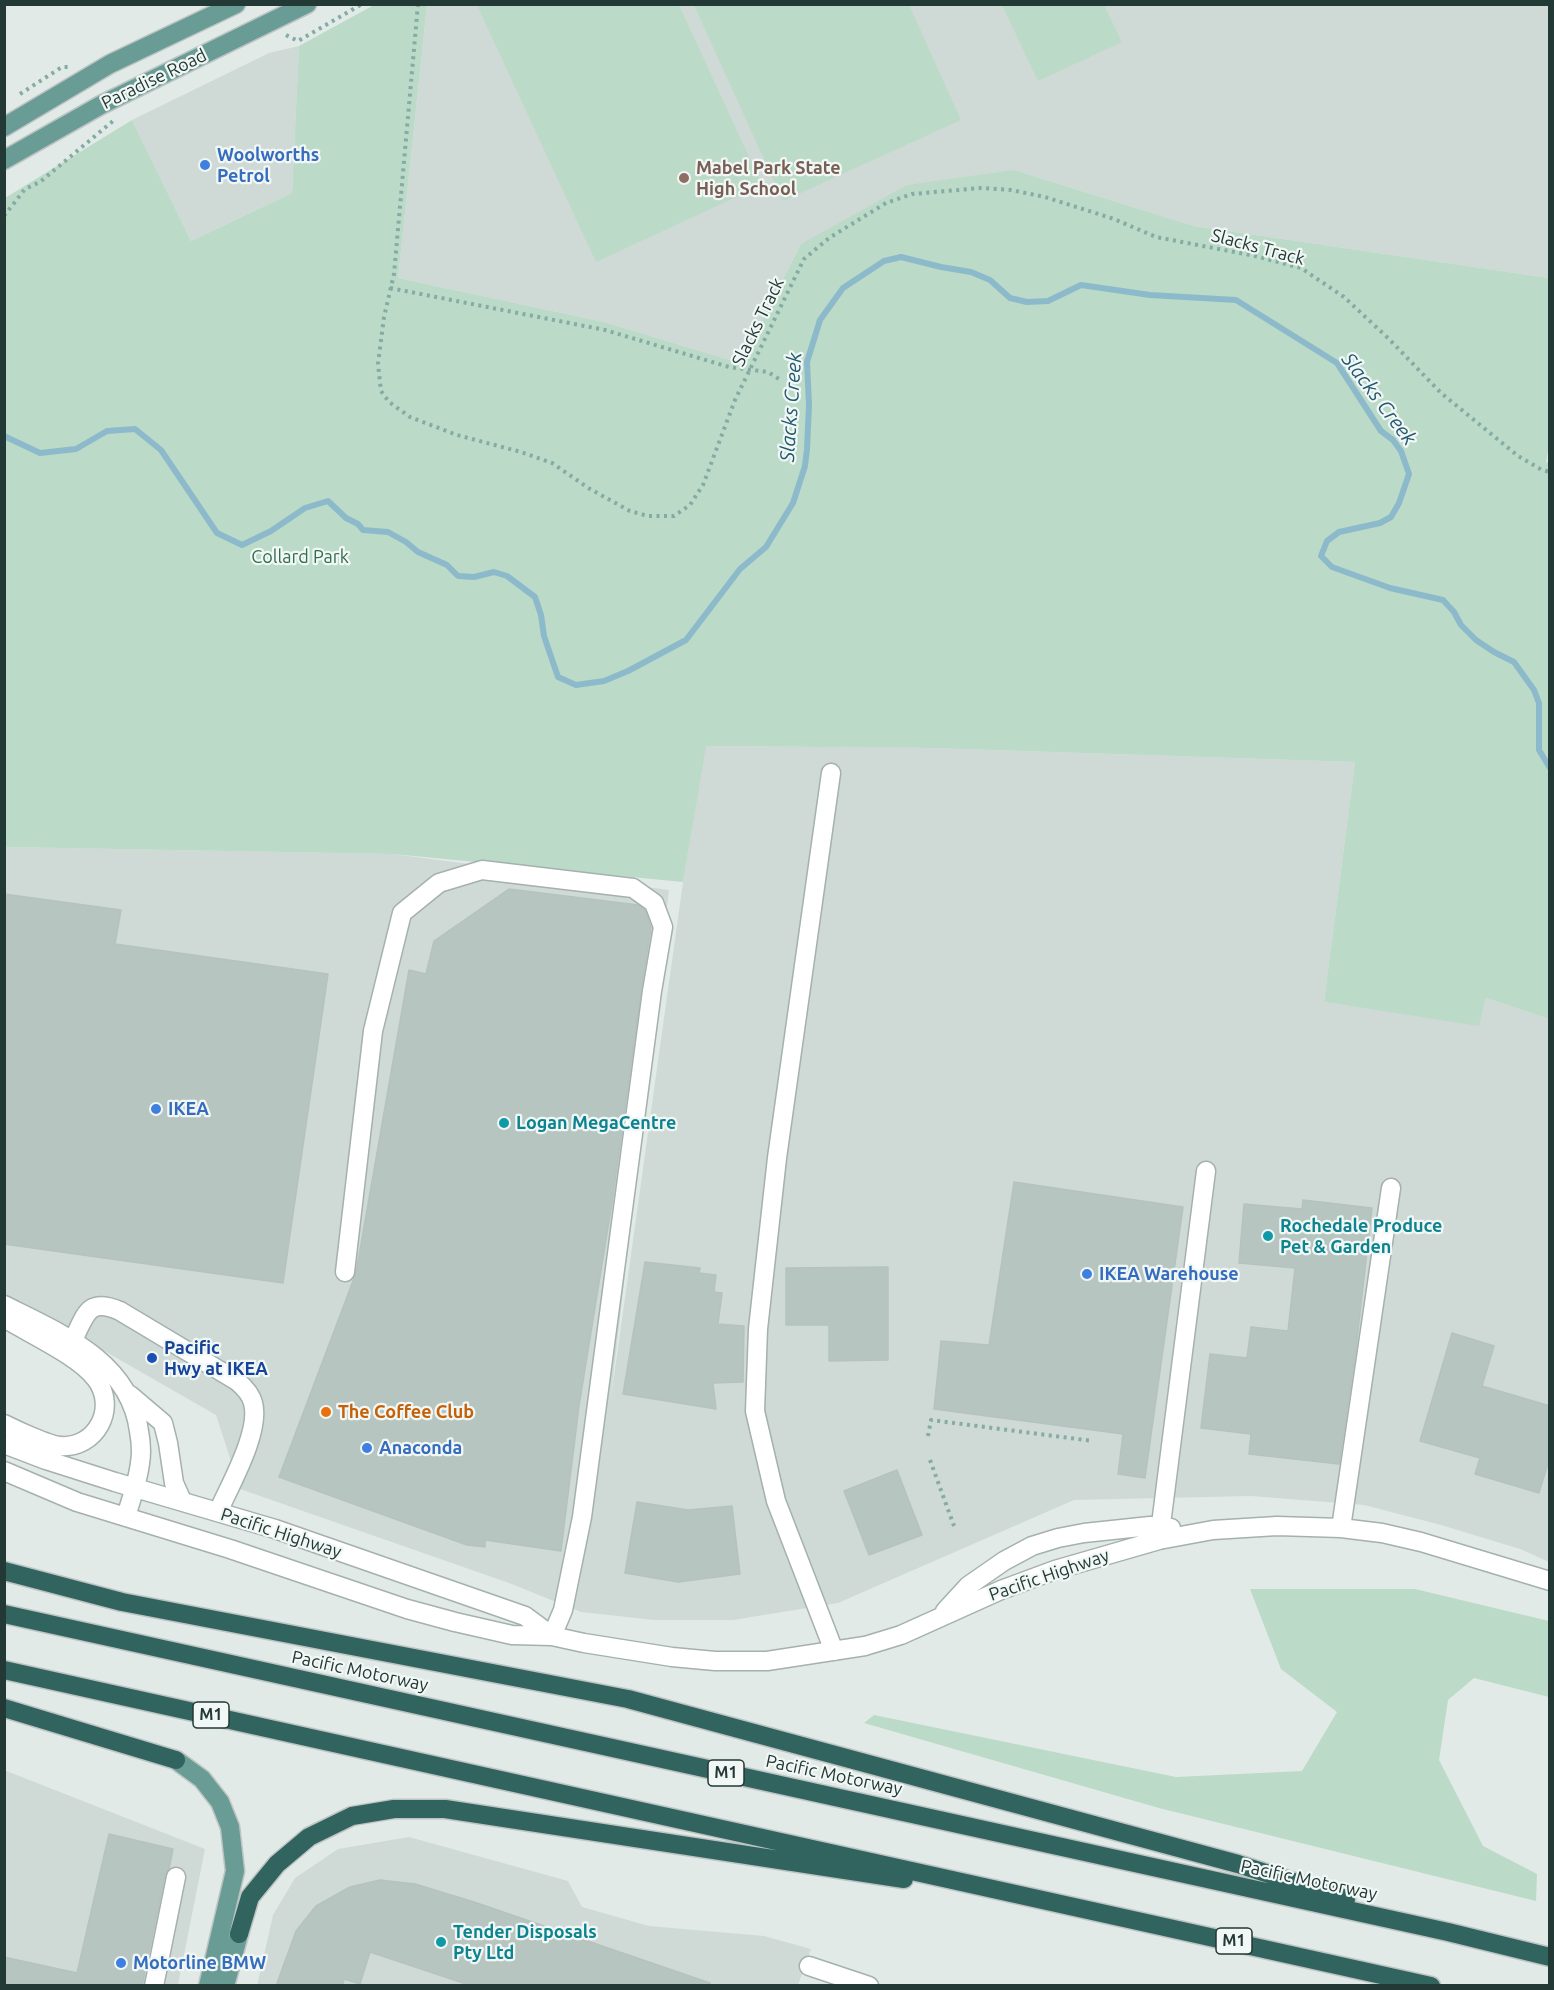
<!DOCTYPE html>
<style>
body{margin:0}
#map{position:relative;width:1554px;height:1990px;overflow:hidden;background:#e1eae7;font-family:Ubuntu,sans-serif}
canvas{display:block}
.frame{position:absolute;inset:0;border:6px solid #233936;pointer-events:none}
</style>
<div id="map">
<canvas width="1554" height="1990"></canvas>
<div class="frame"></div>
</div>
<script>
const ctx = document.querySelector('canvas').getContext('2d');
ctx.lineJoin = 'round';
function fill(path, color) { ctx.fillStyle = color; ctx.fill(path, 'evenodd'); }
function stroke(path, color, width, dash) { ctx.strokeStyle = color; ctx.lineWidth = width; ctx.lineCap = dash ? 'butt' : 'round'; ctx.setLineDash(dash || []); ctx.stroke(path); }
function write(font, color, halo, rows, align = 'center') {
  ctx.font = font + ' Ubuntu,sans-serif'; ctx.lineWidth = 4.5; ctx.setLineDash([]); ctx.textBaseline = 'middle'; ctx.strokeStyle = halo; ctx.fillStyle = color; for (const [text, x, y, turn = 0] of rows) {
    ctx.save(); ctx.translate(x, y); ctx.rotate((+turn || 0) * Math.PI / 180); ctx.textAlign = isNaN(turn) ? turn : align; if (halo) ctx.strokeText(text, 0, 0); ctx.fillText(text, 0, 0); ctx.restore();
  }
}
fill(new Path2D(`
 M427,5H1549V278L1194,226L1014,170L801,244L740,363L604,322L398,278Z
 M299,46L292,193L191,241L132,120L269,53Z
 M705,746L932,748L1355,762L1324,1002L1479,1025L1486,998L1549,1019V1562L1520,1549L1441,1525L1364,1505L1251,1496L1074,1500L838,1603L733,1620H654L581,1612L509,1583L240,1489L216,1415L5,1294V847L393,854L669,890L610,1405L683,882Z
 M4,1770L205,1849L178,1985H5Z
 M409,1837L568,1881L582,1907L649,1926L764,1936L811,1949L798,1985L257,1986L273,1915L295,1878L338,1849Z`), '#cfdad6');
fill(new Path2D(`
 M374,5H427L398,278L604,322L740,363L801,244L907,185L1014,170L1194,226L1549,278L1550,440L1546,462L1550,463L1549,1019L1486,998L1479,1026L1324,1002L1355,762L932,748L706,746L683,882L393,854L5,847V198L132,120L191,241L292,193L299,46Z
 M477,5H679L762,185L596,262Z
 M694,5H909L961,120L783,201Z
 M1002,5H1104L1122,42L1038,81Z
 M1250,1589H1415L1549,1621V1697L1474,1678L1448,1700L1439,1760L1483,1846L1537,1874L1536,1901L1159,1808L864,1723L874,1715L1176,1777L1302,1771L1337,1712L1281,1669Z`), '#bcdac8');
stroke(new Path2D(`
 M4,436L40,453L76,449L107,431L135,429L161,450L217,533L242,545L271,531L305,508L328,501L346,518L358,524L363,530L388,532L406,542L418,552L447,565L458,576L474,577L494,572L507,576L535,597L541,615L544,636L558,677L576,685L604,681L628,671L686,640L740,569L766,547L793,503L805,466L807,449L809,405L807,362L820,320L843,288L884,261L901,257L941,267L971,272L990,280L1010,298L1027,302L1048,301L1081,285L1150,295L1236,300L1337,363L1381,431L1393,440L1401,451L1409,474L1399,503L1391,517L1380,523L1339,532L1327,541L1321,556L1332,567L1390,588L1443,600L1454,612L1461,625L1476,640L1494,652L1514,662L1534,690L1539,703V750L1550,768`), '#8dbacb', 6);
const building = new Path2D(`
 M509,889L638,905L645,910L651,928L641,990L612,1203L579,1406L561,1551L485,1540V1547L467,1545L279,1477L356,1273L409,970L426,974L434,941Z
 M4,894L121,910L115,944L328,974L283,1283L4,1244Z
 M1014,1182L1183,1207L1145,1478L1118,1474L1123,1434L934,1409L941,1341L989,1345Z
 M1303,1200L1372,1208L1356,1348L1339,1464L1249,1454L1251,1434L1201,1428L1210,1354L1247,1358L1251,1327L1288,1331L1295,1268L1239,1263L1244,1204L1302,1209Z
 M645,1262L700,1268L699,1273L716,1275L714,1292L722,1293L718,1324L744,1326L743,1382L713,1383L716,1409L623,1394Z
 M888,1267V1360L829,1361V1325H786V1268Z
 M1452,1333L1494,1346L1482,1386L1550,1406V1457L1539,1493L1475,1474L1480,1458L1420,1441Z
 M897,1470L922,1535L869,1555L844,1491Z
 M637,1502L688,1510L732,1506L740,1574L678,1582L625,1573Z
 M109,1834L173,1849L169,1869L165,1875L142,1986H4V1957L77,1973Z
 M380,1880L415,1884L474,1902L710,1983V1986H472L370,1952L360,1984L344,1979L343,1986H276L296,1931L316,1906L350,1887Z`);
fill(building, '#b7c5c1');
stroke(building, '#b4c3bf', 1.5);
const minor = new Path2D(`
 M831,773L777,1158L758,1329L755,1411L776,1501L834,1651
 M345,1272L373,1031L402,913L439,883L482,870L633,888L654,903L663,927L652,991L582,1517L563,1610L552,1636
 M4,1305C60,1333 130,1361 139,1431C141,1442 142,1452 140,1463C138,1481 131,1499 126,1517
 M4,1318C30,1334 79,1356 96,1379C118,1408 96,1449 60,1446C48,1445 16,1430 4,1424
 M73,1340C86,1315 87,1297 120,1311L237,1381C244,1387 251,1394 253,1403C261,1431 230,1485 218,1512
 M130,1395L163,1423L168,1443L174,1483L182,1501
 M4,1444L46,1460L115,1482L275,1529L525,1616L552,1636
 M4,1471L77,1502L230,1549L407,1609L455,1622L512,1635L552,1636L584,1643L672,1657L715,1661H767L865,1646L901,1635L1001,1590L1055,1570L1159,1540L1213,1530L1277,1526L1341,1528L1382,1533L1421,1542L1550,1581
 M1341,1528L1391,1188
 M1159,1540L1206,1171
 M945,1611L968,1586L1004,1561L1032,1546L1058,1538L1084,1533L1150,1526L1171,1528
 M809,1966L869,1986
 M154,1986L176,1877`);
const major = new Path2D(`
 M4,127L110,64L236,4
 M4,160L101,105L307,4
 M176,1760L202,1779L220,1802L230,1827L235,1871L208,1986
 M225,1986L239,1934`);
const highway = new Path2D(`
 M4,1571L122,1602L628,1699L1238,1864L1346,1899
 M4,1614L1448,1932L1550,1957
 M4,1670L1431,1986
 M4,1708L176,1760
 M239,1934L250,1897L277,1864L309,1837L352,1816L394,1809H445L904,1879`);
stroke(minor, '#a4b1ae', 21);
stroke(major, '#bdc4c3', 21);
stroke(highway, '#bdc4c3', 21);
stroke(new Path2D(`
 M418,4L394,274L384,317L378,364L381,391L389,402L410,417L457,435L521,452L552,463L590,489L630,511L648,516H674L690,505L703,485L735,400L804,259L829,238L886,203L912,194L981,188L1011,190L1045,197L1114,219L1156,237L1255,256L1301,268L1344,297L1389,339L1441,393L1518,456L1542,470L1550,472
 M286,35L298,41L362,4
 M20,94L62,67H68
 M4,216L25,189L40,182L113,121
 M390,288L605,330L729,367L768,372L779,379
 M928,1436L931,1420L1093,1441
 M930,1460L954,1526`), '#84aba4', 4, [3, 4.5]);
stroke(minor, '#fff', 18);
stroke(major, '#699c95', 18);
stroke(highway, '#31635f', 18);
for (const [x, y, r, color] of [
 [205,165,6,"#3f7fe0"],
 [684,178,6,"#8d6e63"],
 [156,1109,6,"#3f7fe0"],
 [504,1123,6,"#0f9aa8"],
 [1268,1236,6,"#0f9aa8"],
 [1087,1274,6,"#3f7fe0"],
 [152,1358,6,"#1a4fb4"],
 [326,1412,6,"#e8710a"],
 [367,1448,6,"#3f7fe0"],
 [441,1942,6,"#0f9aa8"],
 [121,1963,6,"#3f7fe0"]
]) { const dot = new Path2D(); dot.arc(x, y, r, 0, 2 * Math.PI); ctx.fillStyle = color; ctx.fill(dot); stroke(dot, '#f1f7f5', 2); }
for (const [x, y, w] of [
 [211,1715,36],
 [726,1773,36],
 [1234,1941,36]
]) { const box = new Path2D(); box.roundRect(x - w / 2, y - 13, w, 26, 4.5); ctx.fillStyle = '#f1f7f5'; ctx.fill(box); stroke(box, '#233936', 1.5); }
write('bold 16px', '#233936', null, [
 ["M1",211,1715],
 ["M1",726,1773],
 ["M1",1234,1941]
]);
write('18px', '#233936', '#f1f7f5', [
 ["Paradise Road",154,79,-26],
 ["Slacks Track",1258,247,15],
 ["Slacks Track",758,322,-64],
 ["Pacific Highway",281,1533,18],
 ["Pacific Highway",1049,1575,-19],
 ["Pacific Motorway",360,1671,12],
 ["Pacific Motorway",834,1775,12],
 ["Pacific Motorway",1309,1880,12]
]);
write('bold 18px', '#366cbe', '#f1f7f5', [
 ["Woolworths",217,155],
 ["Petrol",217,176],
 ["IKEA",168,1109],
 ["IKEA Warehouse",1099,1274],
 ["Anaconda",379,1448],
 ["Motorline BMW",133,1963]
], 'left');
write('bold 18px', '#785e54', '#f1f7f5', [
 ["Mabel Park State",696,168],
 ["High School",696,189]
], 'left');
write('18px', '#316d4f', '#f1f7f5', [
 ["Collard Park",300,557]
]);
write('bold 18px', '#0d838f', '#f1f7f5', [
 ["Logan MegaCentre",516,1123],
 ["Rochedale Produce",1280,1226],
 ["Pet & Garden",1280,1247],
 ["Tender Disposals",453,1932],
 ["Pty Ltd",453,1953]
], 'left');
write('bold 18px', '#164399', '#f1f7f5', [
 ["Pacific",164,1348],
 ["Hwy at IKEA",164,1369]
], 'left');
write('bold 18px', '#c56008', '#f1f7f5', [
 ["The Coffee Club",338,1412]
], 'left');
write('italic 20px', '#225970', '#f1f7f5', [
 ["Slacks Creek",1379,399,53],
 ["Slacks Creek",791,407,-86]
]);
</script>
